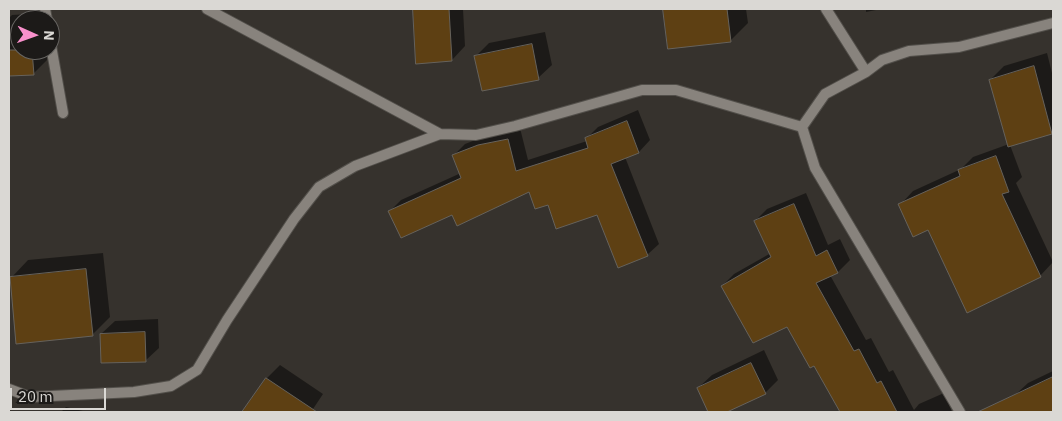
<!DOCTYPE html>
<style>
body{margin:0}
#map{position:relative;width:1062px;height:421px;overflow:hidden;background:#36322d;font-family:"IBM Plex Sans",sans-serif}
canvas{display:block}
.frame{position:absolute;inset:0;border:10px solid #dad8d4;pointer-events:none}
.north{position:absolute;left:10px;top:10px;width:50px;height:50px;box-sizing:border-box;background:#1c1a18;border:1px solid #686663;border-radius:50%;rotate:92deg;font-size:14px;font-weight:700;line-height:20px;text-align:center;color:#dad8d4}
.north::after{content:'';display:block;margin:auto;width:18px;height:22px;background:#f890cb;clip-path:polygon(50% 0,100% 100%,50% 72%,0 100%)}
.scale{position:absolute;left:10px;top:388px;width:96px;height:22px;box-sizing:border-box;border:2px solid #dad8d4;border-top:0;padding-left:6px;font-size:15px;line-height:18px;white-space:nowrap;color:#dad8d4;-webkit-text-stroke:4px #1c1a18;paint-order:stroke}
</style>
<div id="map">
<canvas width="1062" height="421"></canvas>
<div class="frame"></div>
<div class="north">N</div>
<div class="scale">20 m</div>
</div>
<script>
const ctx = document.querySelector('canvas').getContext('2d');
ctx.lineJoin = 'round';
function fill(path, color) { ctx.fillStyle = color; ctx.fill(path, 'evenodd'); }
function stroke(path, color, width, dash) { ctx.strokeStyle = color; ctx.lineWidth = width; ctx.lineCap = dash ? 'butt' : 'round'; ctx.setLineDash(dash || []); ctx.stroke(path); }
fill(new Path2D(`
 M414,9H463L465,46L452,60L417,62Z
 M665,9H746L748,23L730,41L669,47Z
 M866,9H881L866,12Z
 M44,13L45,20H20V50H46L47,60L33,74L9,75V18L12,15Z
 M545,32L552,65L538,78L475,57L489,43Z
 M1047,53L1053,77V132L1010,145L1022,177L1016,183L1053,262L1040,276L929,228L900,205L913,191L961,169L973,157L1009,144L990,80L1004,66Z
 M638,110L650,140L639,152L625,157L659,244L647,255L597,213L549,204L530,190L453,214L390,211L401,200L461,173L454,155L465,144L491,134L520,128L528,160L587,141L586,139L598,127Z
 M806,193L828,245L840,239L850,260L838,272L830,275L866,340L871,338L889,372L893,370L914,410L919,404L944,393L952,412H841L815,364L788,325L722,286L734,274L771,253L755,221L767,209Z
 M103,253L110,317L92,335L11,278L28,260Z
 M158,319L159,348L145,361L101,334L115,321Z
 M764,350L778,380L765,393L724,412H709L698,388L712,375Z
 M280,365L323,394L311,412H244L267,378Z
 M1053,371V412H1022L1014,396L1028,383Z
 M66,407L87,412H61Z`), '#0007');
const building = new Path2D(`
 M413,9H449L452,61L416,64Z
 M663,9H727L731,42L668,49Z
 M532,44L539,80L482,91L474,56Z
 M9,50H32L34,75L9,76Z
 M1034,66L1052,134L1008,147L989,80Z
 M627,121L639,153L611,164L648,256L618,268L597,215L556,229L548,205L535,209L529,192L457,226L452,215L401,238L388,211L461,178L452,155L478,145L508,139L516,171L588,148L585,138Z
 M996,156L1009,192L1002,194L1041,277L967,313L928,230L913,237L898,204L960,176L958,170Z
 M794,204L816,256L827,250L838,273L816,283L854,351L859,349L877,383L881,381L897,412H840L814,366L810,368L787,327L753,343L721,286L771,257L754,221Z
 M86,269L93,336L16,344L10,277Z
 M145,332L146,362L101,363L100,334Z
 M751,363L766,394L727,412H708L697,388Z
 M1053,377V412H978Z
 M266,378L317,412H242Z`);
fill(building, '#5e4013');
stroke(building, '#66625c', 1);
const lane = new Path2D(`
 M45,9L47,20
 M50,40L63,113`);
const street = new Path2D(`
 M207,9L440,134
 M826,9L866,72
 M802,127L815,168L960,412
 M802,127L825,94L866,72L882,60L909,51L959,47L1053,23
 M9,389L30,397L134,392L171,386L197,370L227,320L294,219L319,187L355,166L440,134L476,135L515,126L642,90H676L802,127`);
stroke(lane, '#524f4a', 12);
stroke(street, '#524f4a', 12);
stroke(lane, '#88837d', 10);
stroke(street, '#88837d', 10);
</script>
